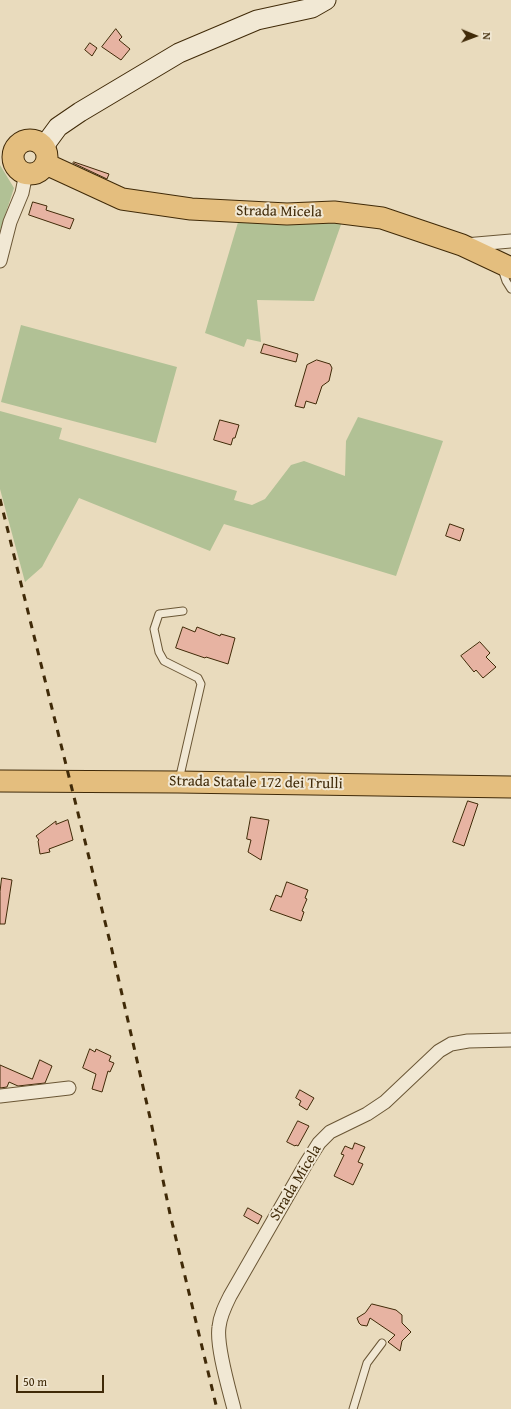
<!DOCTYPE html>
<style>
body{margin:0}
#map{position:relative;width:511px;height:1409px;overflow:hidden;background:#e9dbbd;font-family:"Gentium Book Plus",serif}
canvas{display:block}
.north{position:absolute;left:455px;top:16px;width:40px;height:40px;-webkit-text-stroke:3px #f1e8d4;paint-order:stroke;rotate:91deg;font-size:11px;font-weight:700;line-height:16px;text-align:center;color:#402a08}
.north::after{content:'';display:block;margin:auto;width:14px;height:18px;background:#402a08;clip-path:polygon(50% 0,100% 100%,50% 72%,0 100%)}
.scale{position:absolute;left:16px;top:1375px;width:88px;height:18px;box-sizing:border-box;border:2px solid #402a08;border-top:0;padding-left:5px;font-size:12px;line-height:14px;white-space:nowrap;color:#402a08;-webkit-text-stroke:3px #f1e8d4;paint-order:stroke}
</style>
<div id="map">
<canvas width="511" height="1409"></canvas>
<div class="north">N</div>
<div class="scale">50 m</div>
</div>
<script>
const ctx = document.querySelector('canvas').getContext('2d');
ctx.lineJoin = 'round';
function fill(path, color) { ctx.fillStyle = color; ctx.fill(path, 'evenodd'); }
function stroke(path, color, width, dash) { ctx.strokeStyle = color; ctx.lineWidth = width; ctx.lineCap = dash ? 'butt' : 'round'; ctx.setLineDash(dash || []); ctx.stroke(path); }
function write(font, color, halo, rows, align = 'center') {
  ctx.font = font + ' "Gentium Book Plus",serif'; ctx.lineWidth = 4; ctx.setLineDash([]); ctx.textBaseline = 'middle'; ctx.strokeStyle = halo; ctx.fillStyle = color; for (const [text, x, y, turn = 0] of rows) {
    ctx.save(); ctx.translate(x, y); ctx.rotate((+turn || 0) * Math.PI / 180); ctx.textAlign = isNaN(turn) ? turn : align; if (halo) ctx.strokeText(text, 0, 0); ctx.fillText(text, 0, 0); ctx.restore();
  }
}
fill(new Path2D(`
 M0,165L14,188L0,231Z
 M239,219H343L314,301L257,300L261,342L247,339L244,347L205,333Z
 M21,325L177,367L156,443L1,402Z
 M0,411L62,428L59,439L237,491L234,500L252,505L265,499L291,465L304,461L345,476L346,441L358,417L443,441L396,576L224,524L210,551L79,498L42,567L25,582L0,489Z`), '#b1c195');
const building = new Path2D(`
 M116,29L122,37L119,40L130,49L121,60L102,47Z
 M90,43L97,48L92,56L85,50Z
 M74,162L109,174L107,179L73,163Z
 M33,202L47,206L46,210L74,219L70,229L29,215Z
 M264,344L298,354L296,362L261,353Z
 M317,360L330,364L332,368L329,381L322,386L316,404L306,401L304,408L295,406L307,365Z
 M220,420L239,425L235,438H233L231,445L214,440Z
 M450,524L464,529L460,541L446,536Z
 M183,627L195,632L197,627L220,636L221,634L235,638L228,664L206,657L205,658L176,648Z
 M480,642L490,653L486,657L496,667L483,678L476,670L474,672L461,656Z
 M468,801L478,804L464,846L453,842Z
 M251,817L269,820L261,860L248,852L251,840L247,839Z
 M68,820L73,840L49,849L50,852L40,854L38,841L39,840L36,836L56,821V824Z
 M2,878L12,880L5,924H0V892Z
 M287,882L308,890L305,898L307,899L302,911L304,912L301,921L270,910L276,895L281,897Z
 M90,1049L95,1052L96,1049L111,1056L109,1061L114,1063L110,1072L108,1071L102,1092L92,1089L96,1074L83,1068Z
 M40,1060L52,1066L45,1083L18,1086L9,1082L7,1087L0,1088V1065L32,1079Z
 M300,1090L314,1098L307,1110L299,1105L301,1101L296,1098Z
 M298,1121L309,1126L298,1146L296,1145L295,1146L287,1142Z
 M355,1143L365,1147L358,1162L363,1164L353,1185L334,1176L344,1155L341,1154L345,1146L352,1149Z
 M248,1208L262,1216L258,1224L244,1216Z
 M372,1304L396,1310L402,1315V1323L411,1332L402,1341L400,1351L388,1342L395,1335L370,1318L367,1326L361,1325L359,1323L357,1318L365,1313Z`);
fill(building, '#e7b3a2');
stroke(building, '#402a08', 1);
const lane = new Path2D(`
 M502,269L506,281L511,289
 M179,780L201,684L198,678L164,661L159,652L154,629L159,614L183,611
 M353,1409L367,1363L382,1343`);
const street = new Path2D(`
 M465,245L511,241
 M0,261L10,222L22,193L26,173
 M0,1096L69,1088
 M234,1409C229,1389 216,1346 219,1327C220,1316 225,1306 230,1296L307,1162L319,1143L330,1132L367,1114L385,1102L439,1051L451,1044L468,1041L511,1040`);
const secondary = new Path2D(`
 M44,146L58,127L80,112L179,53L257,20L312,8L326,0`);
const primary = new Path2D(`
 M13 157a17 17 0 1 1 34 0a17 17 0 1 1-34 0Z
 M46,164L122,199L191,209L287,214L334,212L382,218L462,245L511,268
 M0,781L178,782L511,787`);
stroke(lane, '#6a5635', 9);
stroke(street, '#6a5635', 15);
stroke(secondary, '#402a08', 21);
stroke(primary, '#402a08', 23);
stroke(lane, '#f1e8d4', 7);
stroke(street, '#f1e8d4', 13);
stroke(secondary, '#f1e8d4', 19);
stroke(primary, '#e4be7e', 21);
stroke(new Path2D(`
 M0,499L111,946L151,1122L170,1214L217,1409`), '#402a08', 3, [7, 7]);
write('15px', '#402a08', '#f1e8d4', [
 ["Strada Micela",279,212,1],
 ["Strada Statale 172 dei Trulli",256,783,1],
 ["Strada Micela",296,1183,-59]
]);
</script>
